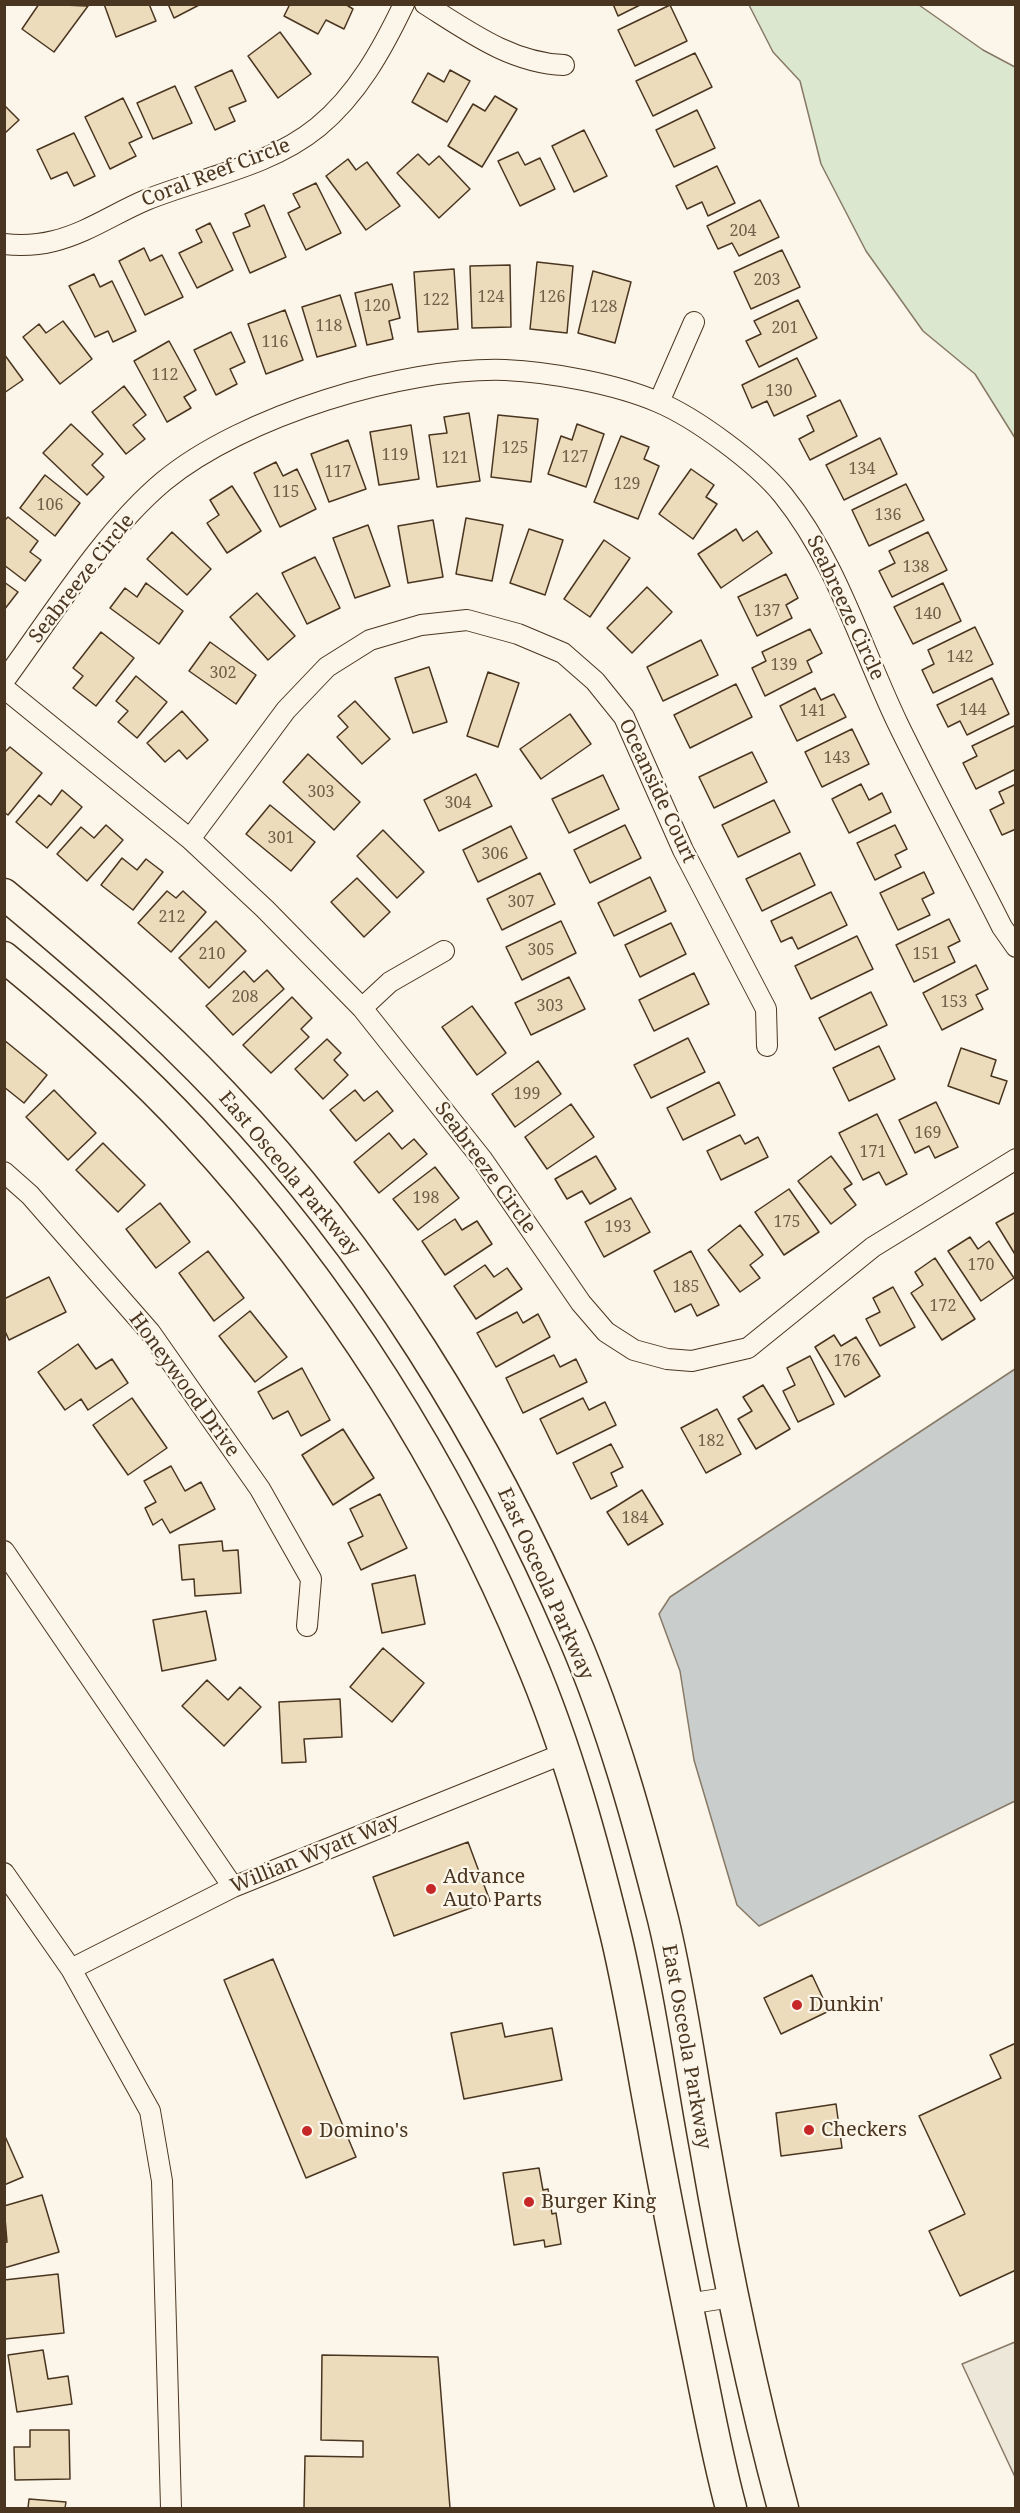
<!DOCTYPE html>
<style>
body{margin:0}
#map{position:relative;width:1020px;height:2513px;overflow:hidden;background:#fbf6e9;font-family:"Noto Serif",serif}
canvas{display:block}
.frame{position:absolute;inset:0;border:6px solid #4a3520;pointer-events:none}
</style>
<div id="map">
<canvas width="1020" height="2513"></canvas>
<div class="frame"></div>
</div>
<script>
const ctx = document.querySelector('canvas').getContext('2d');
ctx.lineJoin = 'round';
function fill(path, color) { ctx.fillStyle = color; ctx.fill(path, 'evenodd'); }
function stroke(path, color, width, dash) { ctx.strokeStyle = color; ctx.lineWidth = width; ctx.lineCap = dash ? 'butt' : 'round'; ctx.setLineDash(dash || []); ctx.stroke(path); }
function write(font, color, halo, rows, align = 'center') {
  ctx.font = font + ' "Noto Serif",serif'; ctx.lineWidth = 4.5; ctx.setLineDash([]); ctx.textBaseline = 'middle'; ctx.strokeStyle = halo; ctx.fillStyle = color; for (const [text, x, y, turn = 0] of rows) {
    ctx.save(); ctx.translate(x, y); ctx.rotate((+turn || 0) * Math.PI / 180); ctx.textAlign = isNaN(turn) ? turn : align; if (halo) ctx.strokeText(text, 0, 0); ctx.fillText(text, 0, 0); ctx.restore();
  }
}
const green = new Path2D(`
 M749,5H919L983,50L1015,67V438L975,374L923,331L866,251L821,164L800,81L773,52Z`);
fill(green, '#dce7d0');
stroke(green, '#887966', 1.5);
const parking = new Path2D(`
 M1015,2342V2477L962,2364Z`);
fill(parking, '#ede7d9');
stroke(parking, '#887966', 1.5);
const water = new Path2D(`
 M1015,1369V1801L759,1926L737,1905L694,1760L680,1671L659,1614L670,1597Z`);
fill(water, '#c9cecd');
stroke(water, '#887966', 1.5);
const building = new Path2D(`
 M39,4L88,6L54,52L22,29Z
 M104,4H149L156,21L116,37Z
 M168,4H201L174,18Z
 M290,4H345L353,9L344,29L326,20L318,34L284,16Z
 M613,4H642L618,16Z
 M670,5L687,41L635,66L618,30Z
 M280,32L311,74L278,98L248,56Z
 M695,53L712,87L653,116L636,81Z
 M232,70L246,101L229,108L235,121L215,130L195,87Z
 M450,70L470,81L447,122L412,102L428,73L444,82Z
 M175,86L192,123L153,139L137,103Z
 M495,96L517,109L482,167L448,146L473,104L485,111Z
 M123,98L142,137L129,143L136,156L110,169L85,117Z
 M4,105L19,120L4,134Z
 M697,110L715,148L674,167L656,130Z
 M584,130L607,176L574,192L552,146Z
 M74,133L95,176L74,186L67,172L51,179L37,150Z
 M518,152L525,165L540,158L555,189L520,206L498,161Z
 M418,154L429,165L439,156L470,189L439,218L397,173Z
 M348,159L356,170L367,162L400,206L366,230L326,176Z
 M717,166L735,203L708,216L702,202L687,209L676,186Z
 M316,183L341,233L306,250L288,213L300,207L293,194Z
 M760,200L779,237L739,256L732,243L718,249L707,226Z
 M264,205L286,257L250,273L233,233L250,226L245,214Z
 M210,223L233,270L197,288L179,253L202,242L196,230Z
 M144,248L150,261L162,255L183,297L145,315L119,261Z
 M782,250L800,287L751,309L734,272Z
 M537,262L573,266L567,333L530,329Z
 M510,265L511,327L472,328L470,266Z
 M454,269L458,329L418,332L414,272Z
 M593,271L631,282L615,343L578,333Z
 M94,274L100,287L112,281L136,331L113,342L108,331L95,337L69,286Z
 M392,284L400,318L389,321L393,339L367,345L355,293Z
 M340,295L356,346L317,357L302,307Z
 M798,300L817,338L759,367L746,341L761,334L754,321Z
 M285,310L303,360L266,374L248,324Z
 M63,321L92,359L60,384L23,337L39,324L46,333Z
 M231,332L245,362L230,369L237,384L216,395L194,350Z
 M169,341L196,390L184,397L191,408L167,422L134,361Z
 M4,354L23,380L4,393Z
 M797,358L816,396L774,416L767,401L752,408L742,385Z
 M124,386L146,415L133,425L145,439L126,454L92,412Z
 M840,400L857,436L810,460L799,439L814,431L807,416Z
 M469,413L480,481L437,487L429,435L447,433L444,417Z
 M498,415L538,419L531,482L491,477Z
 M71,424L103,454L92,465L104,477L87,495L43,453Z
 M577,424L604,434L586,487L548,474L561,436L572,440Z
 M411,425L419,479L379,485L370,432Z
 M621,436L649,447L644,459L659,466L638,519L594,502Z
 M880,438L897,474L844,500L826,465Z
 M348,440L366,489L329,502L311,454Z
 M276,462L283,476L297,469L316,509L280,527L254,473Z
 M691,469L714,485L706,497L717,504L693,539L659,514Z
 M45,475L80,503L55,536L20,508Z
 M906,484L924,520L869,546L852,510Z
 M232,486L261,531L227,553L207,523L219,515L210,500Z
 M8,517L38,541L30,552L41,560L25,581L4,565V521Z
 M466,518L503,525L492,581L456,574Z
 M433,520L443,577L408,583L398,526Z
 M368,525L390,586L355,598L333,538Z
 M529,529L563,540L545,595L510,583Z
 M736,529L743,541L757,531L772,553L721,588L698,554Z
 M172,532L211,569L187,595L147,559Z
 M928,532L947,570L892,597L879,571L895,563L889,551Z
 M604,540L630,558L590,617L564,599Z
 M315,557L340,608L307,624L282,573Z
 M786,574L798,598L786,605L792,618L757,636L738,597Z
 M4,582L18,592L4,610Z
 M146,583L183,611L159,644L110,608L125,588L137,597Z
 M943,583L961,621L913,644L894,607Z
 M647,587L672,612L632,653L607,628Z
 M257,593L295,636L268,660L230,617Z
 M975,627L993,664L933,693L922,670L934,664L928,650Z
 M810,629L822,653L807,661L812,672L765,696L752,668L766,661L762,652Z
 M101,632L134,658L96,706L73,688L83,676L73,668Z
 M701,640L718,675L663,701L647,667Z
 M210,642L256,675L236,704L189,671Z
 M429,667L447,722L413,733L395,678Z
 M488,672L519,683L498,747L467,736Z
 M136,676L167,702L137,738L118,722L128,711L116,701Z
 M992,678L1009,714L967,735L960,721L948,727L937,705Z
 M736,684L752,717L690,748L674,715Z
 M815,688L821,700L834,694L846,717L797,741L780,706Z
 M355,701L390,739L362,764L337,737L348,727L338,716Z
 M182,711L208,740L187,759L179,750L165,762L147,743Z
 M570,714L591,744L541,779L520,749Z
 M1016,725V769L976,789L963,763L977,756L972,746Z
 M852,729L869,764L822,787L805,752Z
 M10,747L42,773L8,815L4,812V753Z
 M752,752L767,782L714,808L699,777Z
 M308,754L360,802L334,830L283,782Z
 M476,774L492,806L439,831L424,800Z
 M603,775L619,809L569,833L552,799Z
 M861,784L869,800L882,793L891,812L849,833L832,799Z
 M1016,784V829L1002,835L990,810L1004,803L999,792Z
 M62,790L82,807L47,848L16,822L39,795L51,805Z
 M774,800L790,832L738,857L722,825Z
 M270,805L315,842L291,871L246,834Z
 M106,825L123,840L87,881L57,854L81,827L94,838Z
 M625,825L641,858L590,883L574,850Z
 M895,825L907,849L895,855L901,867L875,880L857,843Z
 M511,826L527,858L478,882L463,850Z
 M383,830L424,872L397,898L357,856Z
 M800,853L815,885L762,911L746,879Z
 M122,858L137,870L146,859L163,872L133,910L101,885Z
 M924,872L934,893L922,899L930,915L898,930L880,893Z
 M540,873L555,904L502,930L487,899Z
 M650,877L666,911L614,936L598,903Z
 M357,878L390,912L364,937L331,902Z
 M167,891L176,898L183,891L206,912L171,952L138,923Z
 M831,892L847,925L798,949L792,937L781,942L771,921Z
 M949,919L960,941L948,947L955,962L914,982L896,945Z
 M216,921L246,951L209,988L179,958Z
 M561,921L576,953L522,980L506,947Z
 M671,923L686,954L640,977L625,945Z
 M857,936L873,969L811,999L795,966Z
 M976,965L988,989L976,995L983,1009L942,1030L923,993Z
 M267,970L284,989L233,1035L206,1006L244,971L254,982Z
 M694,973L709,1004L654,1031L639,1000Z
 M569,977L585,1009L531,1035L515,1003Z
 M871,992L887,1025L835,1050L819,1018Z
 M292,997L312,1018L301,1029L309,1037L271,1073L243,1045Z
 M472,1006L506,1053L477,1075L442,1027Z
 M688,1038L705,1072L651,1098L634,1065Z
 M327,1039L341,1053L334,1060L348,1075L323,1099L295,1069Z
 M4,1040L47,1075L24,1103L4,1087Z
 M879,1046L895,1079L849,1101L833,1068Z
 M961,1048L996,1060L991,1076L1007,1081L999,1104L948,1086Z
 M538,1061L561,1094L515,1127L492,1094Z
 M719,1082L735,1115L683,1140L667,1108Z
 M54,1090L96,1133L68,1160L26,1117Z
 M355,1090L364,1101L377,1091L393,1111L356,1141L330,1110Z
 M936,1102L958,1147L935,1158L929,1146L915,1153L899,1120Z
 M571,1104L594,1137L547,1169L525,1137Z
 M877,1114L907,1174L886,1185L879,1172L863,1180L839,1133Z
 M389,1133L402,1149L414,1139L427,1154L379,1193L354,1162Z
 M740,1135L745,1144L758,1137L768,1157L721,1180L707,1151Z
 M103,1143L145,1185L118,1212L76,1170Z
 M596,1156L616,1189L590,1204L582,1191L567,1199L555,1179Z
 M831,1156L852,1184L844,1189L856,1205L831,1224L798,1181Z
 M435,1167L459,1198L418,1230L393,1199Z
 M789,1189L819,1232L784,1255L755,1212Z
 M631,1198L650,1232L604,1257L585,1222Z
 M160,1203L190,1242L156,1268L126,1229Z
 M1016,1212V1256L996,1223Z
 M455,1219L462,1230L477,1221L492,1244L445,1275L422,1241Z
 M740,1225L763,1255L750,1265L760,1278L740,1292L708,1250Z
 M970,1237L978,1249L989,1241L1014,1278L981,1301L948,1251Z
 M208,1251L244,1298L214,1321L179,1273Z
 M691,1251L719,1305L697,1316L691,1304L675,1312L654,1271Z
 M935,1258L975,1319L942,1340L911,1293L923,1285L915,1272Z
 M485,1265L494,1277L507,1268L522,1289L476,1319L454,1286Z
 M49,1277L66,1312L9,1340L4,1329V1299Z
 M893,1287L915,1327L880,1346L866,1319L880,1312L873,1298Z
 M250,1311L287,1357L255,1382L219,1336Z
 M517,1312L523,1323L538,1314L550,1337L496,1367L477,1333Z
 M834,1335L841,1346L856,1337L880,1376L845,1397L815,1347Z
 M78,1344L96,1369L112,1359L128,1383L88,1410L81,1399L65,1410L38,1372Z
 M554,1355L560,1367L576,1359L587,1382L523,1413L506,1378Z
 M810,1356L834,1404L798,1422L783,1391L795,1385L787,1368Z
 M302,1368L330,1420L301,1436L288,1411L273,1419L258,1392Z
 M763,1385L790,1429L756,1449L738,1419L752,1411L743,1397Z
 M132,1398L167,1448L128,1475L93,1425Z
 M583,1398L589,1410L605,1402L616,1425L557,1454L540,1419Z
 M717,1409L741,1454L706,1473L681,1428Z
 M343,1429L374,1478L333,1505L302,1455Z
 M611,1444L623,1467L611,1473L617,1486L591,1499L573,1463Z
 M171,1466L185,1491L201,1482L215,1509L170,1533L162,1519L153,1525L145,1508L156,1502L144,1481Z
 M642,1490L663,1524L628,1545L607,1512Z
 M380,1494L407,1548L361,1570L348,1543L363,1536L350,1509Z
 M222,1541L223,1551L238,1550L241,1593L195,1596L194,1579L182,1580L179,1545Z
 M415,1575L425,1624L382,1633L372,1584Z
 M206,1611L216,1660L162,1671L153,1620Z
 M383,1648L424,1683L392,1722L350,1687Z
 M207,1680L228,1700L240,1687L261,1707L224,1746L182,1706Z
 M340,1699L342,1737L304,1739L306,1762L282,1763L279,1702Z
 M468,1842L490,1901L394,1936L373,1877Z
 M273,1959L356,2157L306,2178L224,1980Z
 M812,1975L829,2011L781,2034L764,1998Z
 M502,2023L505,2037L552,2028L562,2080L464,2099L451,2033Z
 M1016,2043V2270L960,2296L929,2231L965,2214L919,2116L1001,2078L990,2055Z
 M836,2104L842,2148L781,2156L776,2113Z
 M4,2134L23,2177L4,2185Z
 M539,2168L543,2190L548,2189L552,2214L556,2213L561,2244L545,2247L544,2240L514,2245L503,2173Z
 M42,2195L59,2252L4,2268V2243L7,2242L4,2206Z
 M58,2274L64,2333L5,2339L4,2280Z
 M43,2350L48,2379L68,2376L72,2404L17,2412L8,2355Z
 M322,2355L438,2357L450,2508H304L305,2456L363,2457V2441L321,2440Z
 M30,2430H69L70,2479L15,2480L14,2447H30Z
 M29,2499L66,2502L65,2508H28Z`);
fill(building, '#ecdcbc');
stroke(building, '#4a3520', 1.5);
const street = new Path2D(`
 M425,4C468,31 511,63 564,65
 M4,244C21,246 38,245 54,241C87,233 115,213 146,200C203,177 269,167 318,127C357,95 382,50 404,4
 M659,402L694,322
 M4,681C51,617 104,531 164,481C243,416 403,367 505,370C551,372 616,384 658,402C696,418 757,463 783,495C837,562 861,647 898,724C931,792 968,859 1002,927L1016,947
 M4,688L190,839L265,909L362,1008L482,1159L581,1303L606,1332L634,1350L667,1359L692,1361L748,1348L873,1247L1016,1159
 M190,839L286,710L327,667L370,640L421,625L467,620L518,634L563,653L595,681L624,717L683,850L766,1009L767,1046
 M362,1008L390,982L444,951
 M4,1172L30,1195L150,1332L260,1489L311,1579L307,1626
 M4,1551L233,1887
 M4,1873L71,1969L150,2111L162,2181L171,2508
 M71,1969L233,1887L565,1753
 M687,2304L732,2297`);
const primary = new Path2D(`
 M4,894C81,958 155,1022 223,1094C372,1251 488,1439 573,1636C612,1726 639,1824 663,1919C681,1993 691,2071 705,2147C726,2269 751,2389 783,2508
 M4,957C70,1011 135,1068 193,1131C334,1284 449,1465 529,1658C567,1747 593,1842 616,1936C631,1999 641,2064 653,2127C667,2206 683,2283 699,2362C709,2411 718,2460 731,2508`);
stroke(street, '#4a3520', 22);
stroke(primary, '#4a3520', 33);
stroke(street, '#fbf6e9', 20);
stroke(primary, '#fbf6e9', 30);
for (const [x, y, r, color] of [
 [431,1889,6,"#c62828"],
 [797,2005,6,"#c62828"],
 [809,2130,6,"#c62828"],
 [307,2131,6,"#c62828"],
 [529,2202,6,"#c62828"]
]) { const dot = new Path2D(); dot.arc(x, y, r, 0, 2 * Math.PI); ctx.fillStyle = color; ctx.fill(dot); stroke(dot, '#fbf6e9', 2); }
write('16px', '#725f47', null, [
 ["204",743,231],
 ["203",767,280],
 ["124",491,297],
 ["126",552,297],
 ["122",436,300],
 ["120",377,306],
 ["128",604,307],
 ["118",329,326],
 ["201",785,328],
 ["116",275,342],
 ["112",165,375],
 ["130",779,391],
 ["125",515,448],
 ["119",395,455],
 ["127",575,457],
 ["121",455,458],
 ["134",862,469],
 ["117",338,472],
 ["129",627,484],
 ["115",286,492],
 ["106",50,505],
 ["136",888,515],
 ["138",916,567],
 ["137",767,611],
 ["140",928,614],
 ["142",960,657],
 ["139",784,665],
 ["302",223,673],
 ["144",973,710],
 ["141",813,711],
 ["143",837,758],
 ["303",321,792],
 ["304",458,803],
 ["301",281,838],
 ["306",495,854],
 ["307",521,902],
 ["212",172,917],
 ["305",541,950],
 ["210",212,954],
 ["151",926,954],
 ["208",245,997],
 ["153",954,1002],
 ["303",550,1006],
 ["199",527,1094],
 ["169",928,1133],
 ["171",873,1152],
 ["198",426,1198],
 ["175",787,1222],
 ["193",618,1227],
 ["170",981,1265],
 ["185",686,1287],
 ["172",943,1306],
 ["176",847,1361],
 ["182",711,1441],
 ["184",635,1518]
]);
write('20px', '#4a3520', '#fbf6e9', [
 ["Coral Reef Circle",216,173,-21],
 ["Seabreeze Circle",82,579,-52],
 ["Seabreeze Circle",845,608,65],
 ["Oceanside Court",657,791,65],
 ["Seabreeze Circle",485,1168,54],
 ["East Osceola Parkway",289,1174,50],
 ["Honeywood Drive",184,1385,54],
 ["East Osceola Parkway",545,1584,66],
 ["Willian Wyatt Way",315,1854,-22],
 ["East Osceola Parkway",686,2047,80]
]);
write('20px', '#4a3520', '#fbf6e9', [
 ["Advance",443,1877],
 ["Auto Parts",443,1900],
 ["Dunkin'",809,2005],
 ["Checkers",821,2130],
 ["Domino's",319,2131],
 ["Burger King",541,2202]
], 'left');
</script>
